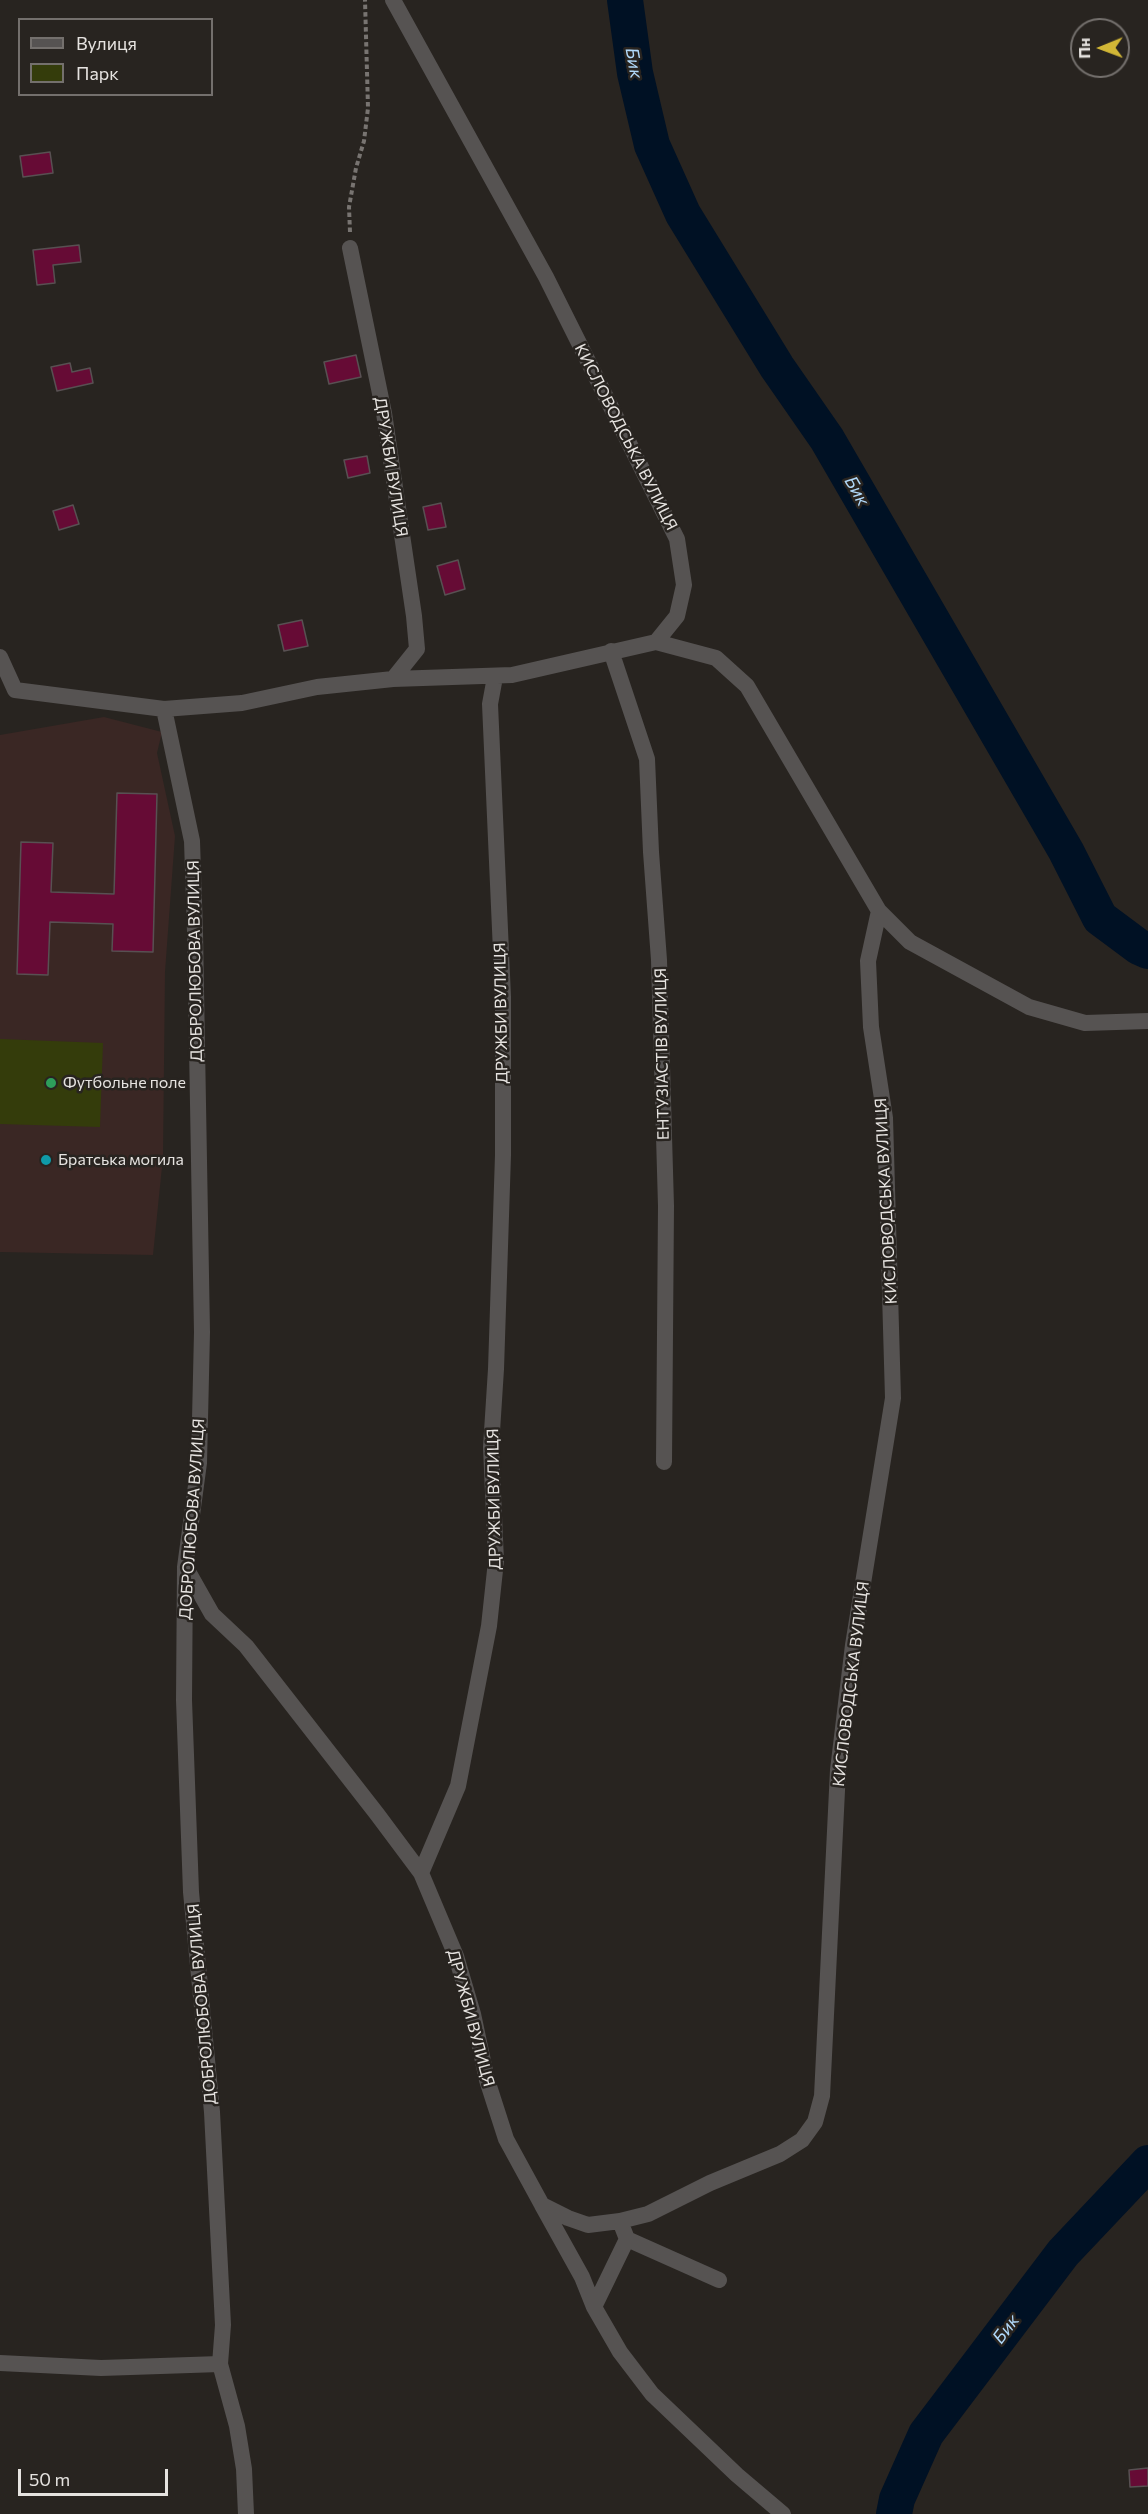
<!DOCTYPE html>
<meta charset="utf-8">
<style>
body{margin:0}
#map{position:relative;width:1148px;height:2514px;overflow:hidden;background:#282420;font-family:Commissioner,sans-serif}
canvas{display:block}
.legend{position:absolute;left:18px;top:18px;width:195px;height:78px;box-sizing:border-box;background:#282420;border:2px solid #74706d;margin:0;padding:8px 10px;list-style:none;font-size:18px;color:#e6e3e0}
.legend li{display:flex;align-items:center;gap:12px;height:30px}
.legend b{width:30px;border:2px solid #74706d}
.north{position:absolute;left:1070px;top:18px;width:60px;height:60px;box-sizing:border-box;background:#282420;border:2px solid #74706d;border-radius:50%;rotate:269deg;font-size:16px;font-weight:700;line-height:24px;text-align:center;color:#e6e3e0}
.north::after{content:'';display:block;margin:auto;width:21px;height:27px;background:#d2b736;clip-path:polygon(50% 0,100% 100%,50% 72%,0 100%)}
.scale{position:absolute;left:18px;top:2469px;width:150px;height:27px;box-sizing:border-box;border:3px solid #e6e3e0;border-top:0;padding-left:8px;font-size:18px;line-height:21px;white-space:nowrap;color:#e6e3e0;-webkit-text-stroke:4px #282420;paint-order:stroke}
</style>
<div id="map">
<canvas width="1148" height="2514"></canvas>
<ul class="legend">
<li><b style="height:8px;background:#565352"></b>Вулиця</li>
<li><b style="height:16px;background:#343c0b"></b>Парк</li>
</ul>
<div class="north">Пн</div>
<div class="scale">50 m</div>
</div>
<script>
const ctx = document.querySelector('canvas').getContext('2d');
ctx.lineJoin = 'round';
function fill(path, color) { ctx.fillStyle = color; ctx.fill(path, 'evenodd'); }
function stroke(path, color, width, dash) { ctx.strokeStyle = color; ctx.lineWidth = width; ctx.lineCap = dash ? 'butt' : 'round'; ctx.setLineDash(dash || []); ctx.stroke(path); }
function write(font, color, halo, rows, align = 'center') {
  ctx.font = font + ' Commissioner,sans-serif'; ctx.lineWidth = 5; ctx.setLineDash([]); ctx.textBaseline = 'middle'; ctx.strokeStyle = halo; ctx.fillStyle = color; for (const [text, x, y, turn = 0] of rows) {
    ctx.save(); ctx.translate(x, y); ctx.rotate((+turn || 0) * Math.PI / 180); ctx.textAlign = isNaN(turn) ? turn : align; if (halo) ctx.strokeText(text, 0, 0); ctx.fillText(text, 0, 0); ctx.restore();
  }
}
fill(new Path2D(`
 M104,717L162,732L157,753L175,836L165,972L163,1157L153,1255L0,1252V735Z`), '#3a2724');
fill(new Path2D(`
 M0,1039L103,1043L100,1127L0,1124Z`), '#343c0b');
stroke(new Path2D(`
 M625,0L635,73L652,145L683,214L777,367L827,439L1066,851L1100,918L1139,947L1148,951
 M894,2514L897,2499L926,2434L1063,2253L1148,2163`), '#001124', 36);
const building = new Path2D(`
 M50,152L53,173L23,177L20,156Z
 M79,245L81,262L53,265L55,283L37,285L33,250Z
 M356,355L361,377L329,384L324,362Z
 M70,363L72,372L90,368L93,383L57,391L51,367Z
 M367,456L370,473L348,478L344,460Z
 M441,503L446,527L428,530L423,507Z
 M73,505L79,524L59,530L53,511Z
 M458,560L465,589L445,595L437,566Z
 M302,620L308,646L284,651L278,625Z
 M117,793L157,794L153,952L112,951L113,924L50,922L48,975L17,974L21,842L53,843L51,892L114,894Z
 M1148,2468V2486L1130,2487L1129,2470Z`);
fill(building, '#660b35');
stroke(building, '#585052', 1.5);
stroke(new Path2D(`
 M350,232L349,207L356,168L364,141L368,108L365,0`), '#787471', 4, [4.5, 3]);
stroke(new Path2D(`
 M393,0L546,277L677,539L684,585L677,616L656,642L716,658L747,686L879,911L868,961L871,1027L885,1118L893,1398L853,1645L838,1770L822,2096L815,2122L802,2140L780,2154L710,2183L648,2214L620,2221L627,2239L719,2280
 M350,248L384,413L414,616L417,649L393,679
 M611,651L647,759L651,852L659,960L666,1206L664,1462
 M0,657L15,690L164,709L192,841L195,932L202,1332L199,1463L185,1567L184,1700L191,1892L212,2112L223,2325L220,2364L237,2426L244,2469L246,2514
 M495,677L490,704L503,997V1155L496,1369L491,1447L496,1561L489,1626L458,1786L421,1873L456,1956L473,2014L487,2080L506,2139L542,2205L568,2218L588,2225L620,2221
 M164,709L242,703L317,687L393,679L512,675L656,642
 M879,911L910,942L1029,1007L1085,1023L1148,1021
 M186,1568L212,1614L246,1646L377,1814L421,1873
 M542,2205L582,2277L594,2307L620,2352L652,2394L737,2475L783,2514
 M594,2307L627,2239
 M0,2363L101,2368L220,2364`), '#565352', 16);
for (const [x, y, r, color] of [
 [51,1083,6,"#2e9e5b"],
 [46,1160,6,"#0f9aa8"]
]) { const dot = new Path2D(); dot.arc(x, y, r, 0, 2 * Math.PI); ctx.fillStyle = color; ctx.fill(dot); stroke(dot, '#282420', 2); }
write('16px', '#e6e3e0', '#282420', [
 ["КИСЛОВОДСЬКА ВУЛИЦЯ",626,437,63],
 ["ДРУЖБИ ВУЛИЦЯ",391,467,81],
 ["ДОБРОЛЮБОВА ВУЛИЦЯ",195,961,-91],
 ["ДРУЖБИ ВУЛИЦЯ",501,1013,-91],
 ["ЕНТУЗІАСТІВ ВУЛИЦЯ",662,1054,-91],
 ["КИСЛОВОДСЬКА ВУЛИЦЯ",886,1201,-93],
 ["ДРУЖБИ ВУЛИЦЯ",494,1499,-91],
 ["ДОБРОЛЮБОВА ВУЛИЦЯ",192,1519,-86],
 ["КИСЛОВОДСЬКА ВУЛИЦЯ",851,1684,-83],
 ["ДОБРОЛЮБОВА ВУЛИЦЯ",202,2004,-95],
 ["ДРУЖБИ ВУЛИЦЯ",471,2018,75]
]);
write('16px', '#e6e3e0', '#282420', [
 ["Футбольне поле",63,1083],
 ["Братська могила",58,1160]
], 'left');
write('italic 18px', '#b0d8f9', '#282420', [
 ["Бик",634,63,80],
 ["Бик",857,491,60],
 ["Бик",1006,2329,-53]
]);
</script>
